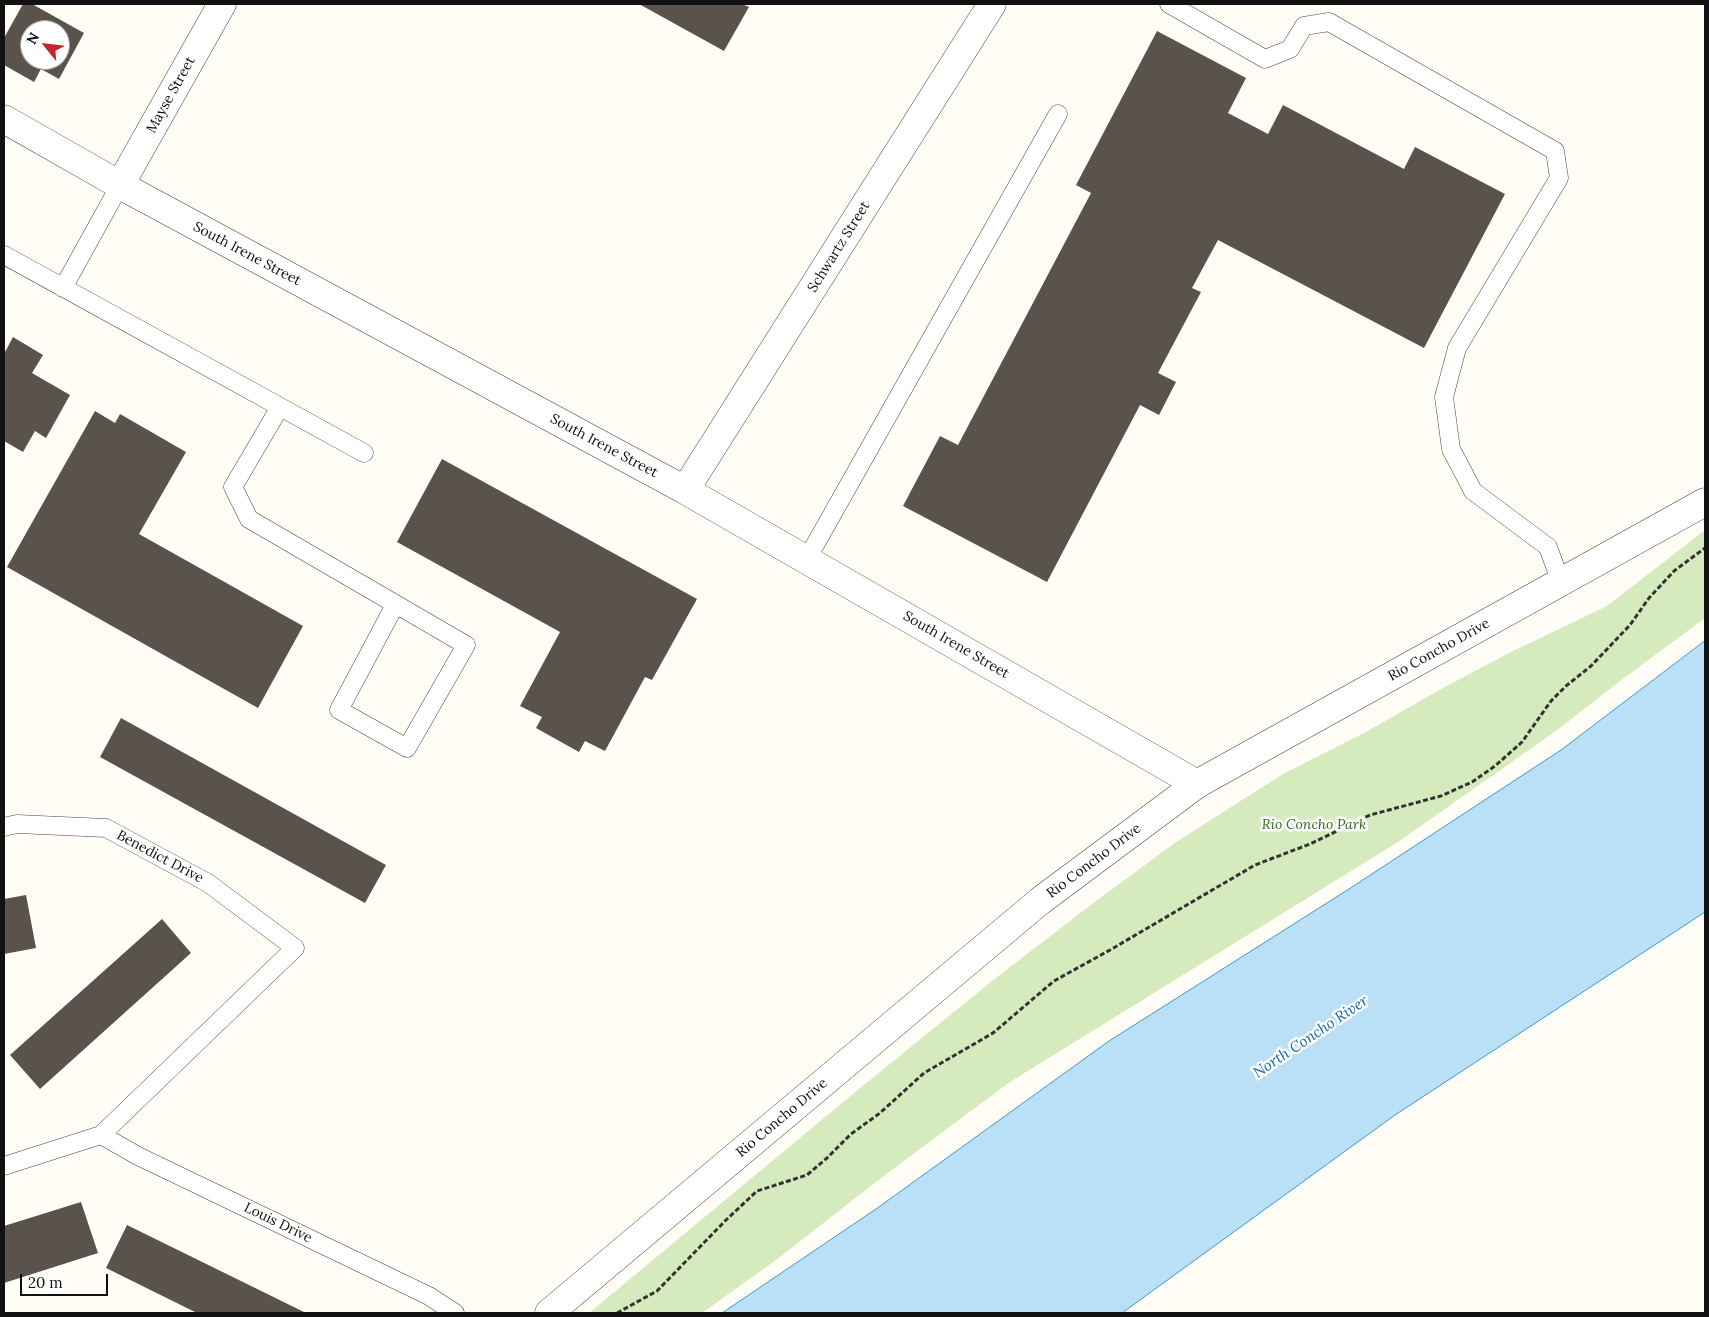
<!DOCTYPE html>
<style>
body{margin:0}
#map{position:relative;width:1709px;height:1317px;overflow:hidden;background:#fffdf5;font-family:Lora,serif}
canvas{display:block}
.frame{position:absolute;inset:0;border:5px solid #111;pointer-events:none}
.north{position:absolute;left:20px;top:20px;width:50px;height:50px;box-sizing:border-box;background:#fff;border:1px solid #a0a0a0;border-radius:50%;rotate:299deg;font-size:14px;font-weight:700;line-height:20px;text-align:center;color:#111}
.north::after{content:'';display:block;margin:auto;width:18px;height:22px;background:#c4262e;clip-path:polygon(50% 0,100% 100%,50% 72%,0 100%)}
.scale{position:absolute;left:20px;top:1274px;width:88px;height:22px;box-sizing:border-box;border:2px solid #111;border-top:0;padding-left:6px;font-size:15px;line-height:18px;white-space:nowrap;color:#111;-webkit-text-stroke:4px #fff;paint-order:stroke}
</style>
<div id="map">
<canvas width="1709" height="1317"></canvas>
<div class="frame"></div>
<div class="north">N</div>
<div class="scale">20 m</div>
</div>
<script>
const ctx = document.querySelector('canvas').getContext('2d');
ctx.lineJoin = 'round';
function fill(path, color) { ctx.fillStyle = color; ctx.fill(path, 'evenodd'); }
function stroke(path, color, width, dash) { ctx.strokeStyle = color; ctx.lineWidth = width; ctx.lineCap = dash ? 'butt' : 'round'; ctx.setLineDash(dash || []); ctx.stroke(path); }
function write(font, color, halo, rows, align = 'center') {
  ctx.font = font + ' Lora,serif'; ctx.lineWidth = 5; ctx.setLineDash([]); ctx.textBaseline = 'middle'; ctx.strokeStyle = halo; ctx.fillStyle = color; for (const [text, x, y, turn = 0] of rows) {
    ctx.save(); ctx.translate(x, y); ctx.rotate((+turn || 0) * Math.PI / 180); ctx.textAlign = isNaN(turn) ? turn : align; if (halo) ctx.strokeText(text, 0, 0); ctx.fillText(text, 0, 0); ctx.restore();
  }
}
fill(new Path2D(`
 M1705,530V618L1620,681L1560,728L1398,842L1010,1082L881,1178L776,1260L702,1313H589L854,1093L992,981L1088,907L1176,842L1283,774L1364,733L1443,688L1509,653L1607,606Z`), '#d5ebbd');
const water = new Path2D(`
 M1705,641V912L1395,1115L1122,1313H722L876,1209L1109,1041L1349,889L1561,750Z`);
fill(water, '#b9e0f7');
stroke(water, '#3f96cf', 1);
fill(new Path2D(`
 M23,4H32L84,33L59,79L41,69L34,82L4,65V38ZM30,30H60V60H30Z
 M639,4H742L749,7L724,51Z
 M1157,31L1246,78L1228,113L1268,134L1283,105L1404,169L1415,147L1505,194L1424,348L1218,240L1192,288L1201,292L1158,373L1176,382L1159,415L1140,405L1047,582L903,506L940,436L958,445L1091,193L1076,185Z
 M13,337L43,355L32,373L70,395L46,438L35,431L23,452L4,441V354Z
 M95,411L115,423L120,414L186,452L139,534L303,626L258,708L7,567Z
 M442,459L697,599L652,680L645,677L605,751L585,741L579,752L536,728L542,717L520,706L560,632L397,542Z
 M121,718L386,865L365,903L100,757Z
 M26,895L36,948L4,954V899Z
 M162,919L191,953L40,1089L10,1055Z
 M81,1202L98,1253L4,1283V1226Z
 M127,1225L306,1313H197L106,1268Z`), '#5a524d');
const service = new Path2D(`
 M1169,4L1265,59L1290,49L1304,26L1329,22L1555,151L1559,178L1457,348L1444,397L1451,449L1473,491L1548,547L1561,583
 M4,255L364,453
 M63,288L120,185
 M280,407L233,487L249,519L466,645L407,748L339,710L395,605
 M807,559L1058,114
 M4,827L17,824L106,828L208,883L295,948L101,1135L4,1166
 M101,1135L138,1156L429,1296L455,1313`);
const minor = new Path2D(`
 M4,119L120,185L685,490L1197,784
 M120,185L222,4
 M685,490L992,4`);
const tertiary = new Path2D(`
 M549,1313L1040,901L1197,784L1705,502`);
stroke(service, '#444', 19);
stroke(minor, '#444', 29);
stroke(tertiary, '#444', 29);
stroke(new Path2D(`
 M617,1313L657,1291L726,1220L757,1191L807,1175L827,1158L851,1134L880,1113L924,1073L993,1033L1054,981L1110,950L1255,865L1310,844L1370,815L1441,796L1472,782L1495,766L1522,742L1551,701L1566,686L1591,666L1630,625L1649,598L1674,571L1705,548`), '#333', 3, [5, 2.5]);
stroke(service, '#fff', 18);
stroke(minor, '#fff', 28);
stroke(tertiary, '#fff', 28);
write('14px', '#111', '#fff', [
 ["Mayse Street",171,95,-61],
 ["Schwartz Street",839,247,-58],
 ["South Irene Street",247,254,28],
 ["South Irene Street",604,446,28],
 ["South Irene Street",956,645,30],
 ["Rio Concho Drive",1439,650,-29],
 ["Benedict Drive",160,857,28],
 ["Rio Concho Drive",1094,861,-37],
 ["Rio Concho Drive",782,1118,-40],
 ["Louis Drive",278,1223,26]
]);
write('italic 14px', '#2f6b1f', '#fff', [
 ["Rio Concho Park",1314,825]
]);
write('italic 15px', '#1768a6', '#fff', [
 ["North Concho River",1311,1037,-34]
]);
</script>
